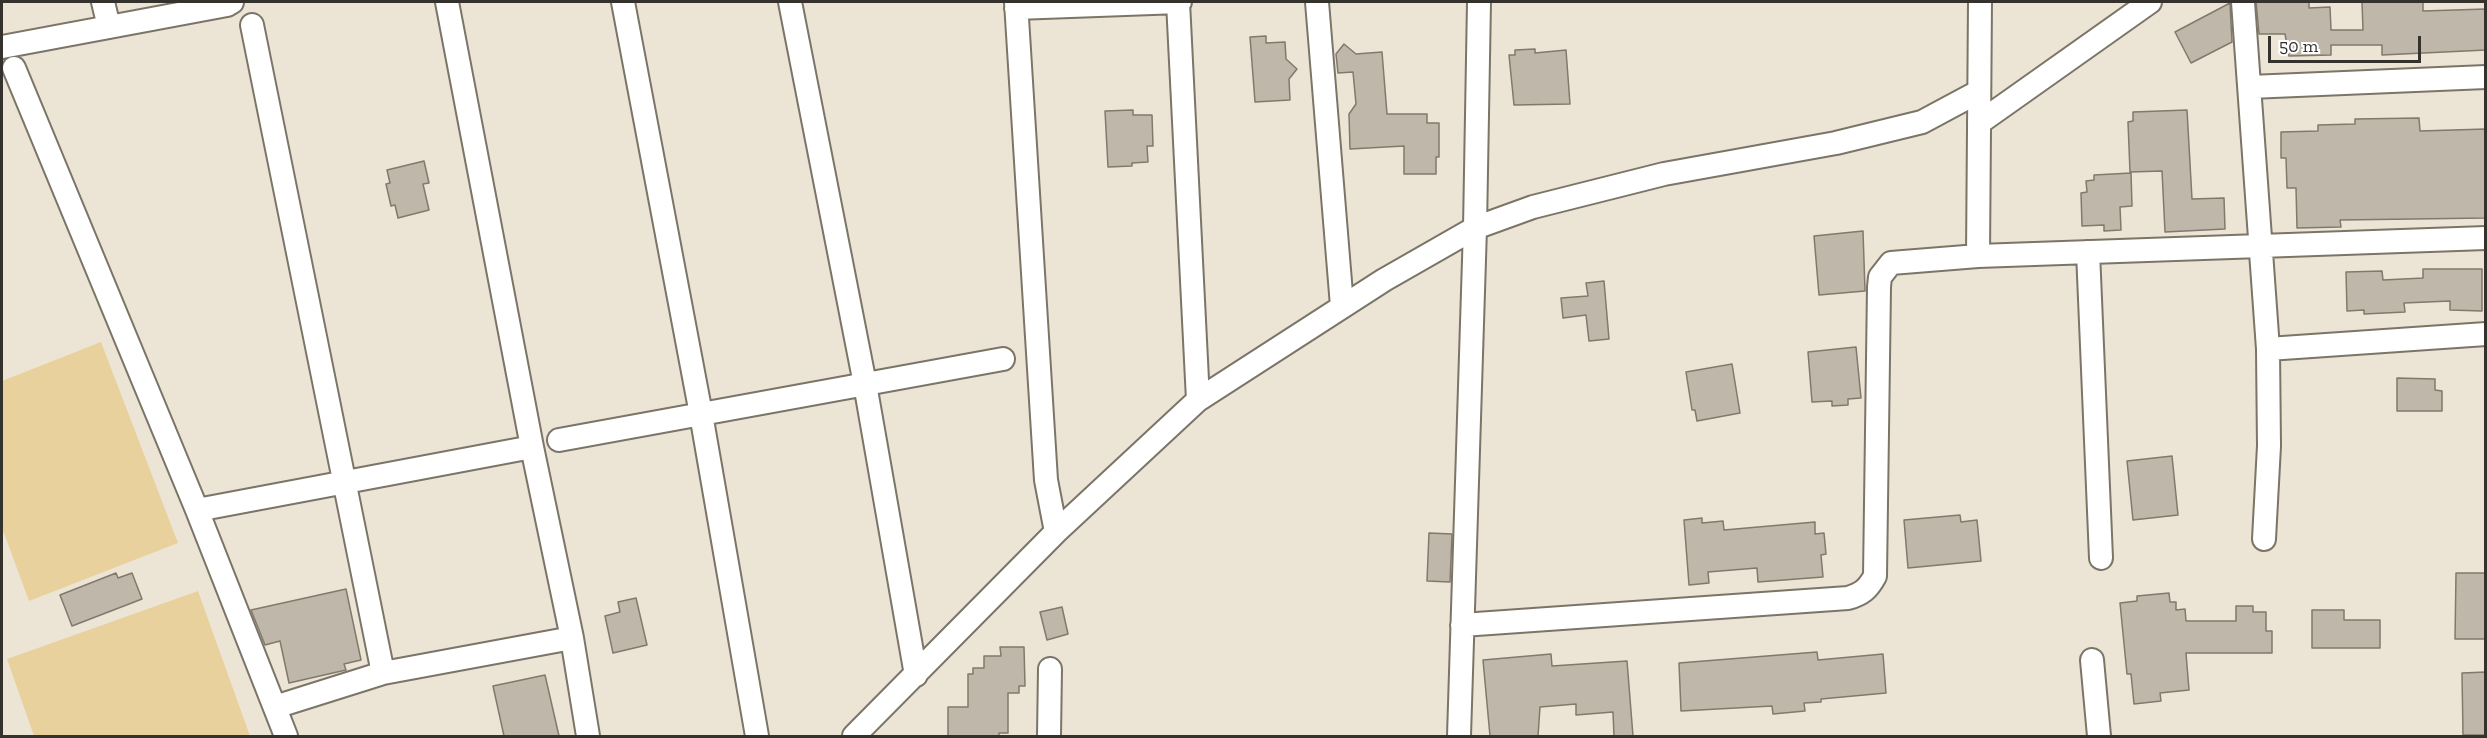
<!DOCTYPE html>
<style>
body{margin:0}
#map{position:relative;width:2487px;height:738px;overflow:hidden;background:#ece5d6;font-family:"Zilla Slab",serif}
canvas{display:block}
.frame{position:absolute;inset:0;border:3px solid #35322d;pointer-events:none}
.scale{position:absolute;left:2268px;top:36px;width:153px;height:27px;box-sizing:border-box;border:3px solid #35322d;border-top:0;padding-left:8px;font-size:18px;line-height:21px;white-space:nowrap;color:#35322d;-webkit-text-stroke:4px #fff;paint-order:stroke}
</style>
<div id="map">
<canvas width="2487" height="738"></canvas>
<div class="frame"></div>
<div class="scale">50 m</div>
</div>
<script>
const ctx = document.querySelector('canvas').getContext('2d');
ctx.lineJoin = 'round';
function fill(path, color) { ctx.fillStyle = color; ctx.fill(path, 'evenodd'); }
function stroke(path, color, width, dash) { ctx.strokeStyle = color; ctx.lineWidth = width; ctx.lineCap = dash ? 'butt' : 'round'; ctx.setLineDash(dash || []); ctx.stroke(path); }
fill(new Path2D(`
 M101,342L178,543L29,601L2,528V381Z
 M198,591L250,736H34L7,659Z`), '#e9d19e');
const building = new Path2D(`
 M2256,2H2309V8L2330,7L2331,30H2363L2362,2H2423V11L2486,9V50L2382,55V45H2331V55L2289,56L2285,34H2259Z
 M2230,3L2232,42L2191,63L2175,32Z
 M1266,36V43L1285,42L1286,59L1297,69L1289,79L1290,100L1255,102L1250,37Z
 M1344,44L1356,54L1382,52L1387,114H1427V123H1439V157H1436V174H1404V146L1350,149L1349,114L1356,104L1353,72L1338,73L1336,54Z
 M1535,49V53L1566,50L1570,104L1514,105L1509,55H1515V50Z
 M1133,110V115H1152L1153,146H1147L1148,162L1132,163V166L1108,167L1105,111Z
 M2187,110L2192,199L2224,198L2225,229L2165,232L2162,171L2130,172L2128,122L2133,121V112Z
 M2419,118L2420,131L2486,129V218L2340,220L2341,227L2297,228L2296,188H2287L2286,158H2281V132L2318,131V125L2355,124V119Z
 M424,161L429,183L423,184L429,210L398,218L395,205L391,206L386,184L390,183L387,170Z
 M2131,173L2132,206L2120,207L2121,230L2104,231V225L2082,226L2081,193L2087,192L2086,181L2094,180V175Z
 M1863,231L1865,291L1819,295L1814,236Z
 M2423,269H2482V311L2450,310V301L2404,303L2405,312L2364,314V310L2347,311L2346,272L2382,271L2383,280L2423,278Z
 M1604,281L1609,339L1589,341L1586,315L1563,318L1561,298L1588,296L1586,283Z
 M1856,347L1861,398L1848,399V405L1832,406V401L1812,402L1808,352Z
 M1732,364L1740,413L1697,421L1695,410H1692L1686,372Z
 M2397,378L2435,379V390L2442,391V411H2397Z
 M2172,456L2178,515L2133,520L2127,461Z
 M1960,515L1961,522L1977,520L1981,561L1908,568L1904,520Z
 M1702,518V523L1723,521L1724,530L1815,522V534L1824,533L1826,554L1821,555L1823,577L1758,582L1757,568L1708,572L1709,583L1689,585L1684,520Z
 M1429,533L1452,534L1450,582L1427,581Z
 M116,573L118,578L132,573L142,599L72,626L60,595Z
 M2456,573H2486V639H2455Z
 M346,589L361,660L344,664L346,670L289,683L280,641L265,645L251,610Z
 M2169,593L2170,602H2176V610L2185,609L2186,621H2236V606H2253V612H2266V631H2272V653H2186L2189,690L2160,693L2161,701L2134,704L2131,674H2127L2120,603L2137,601V596Z
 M636,598L647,645L613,653L605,616L620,612L618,602Z
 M1062,607L1068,634L1047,640L1040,612Z
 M2312,610H2344V620H2380V648H2312Z
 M1000,647H1024L1025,686H1019V693H1008V733H999V736H948V707H968V674H973V668H984V656H1001Z
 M1817,652L1818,660L1883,654L1886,693L1821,699V702L1804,703L1805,711L1773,714L1772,706L1681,711L1679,663Z
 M1551,654L1552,666L1627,661L1633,736H1614L1613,712L1576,715V704L1540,707L1538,736H1490L1483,660Z
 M2486,672V735H2463L2462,673Z
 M545,675L559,736H504L493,686Z`);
fill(building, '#bfb8aa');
stroke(building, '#80796c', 1.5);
const minor = new Path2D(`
 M103,2L109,27
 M447,2L532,447L572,638L588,736
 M623,2L701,414L757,736
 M790,2L865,384L916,675
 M1016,2L1046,480L1056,532
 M1178,2L1198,400
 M1317,2L1342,306
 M2243,2L2268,349L2269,446L2264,539
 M1016,8L1180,2
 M252,25L383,673
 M2,47L227,5L232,2
 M14,68L197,510L286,736
 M2250,87L2486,77
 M1979,123L2150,2
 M2088,252L2101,558
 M1978,256L1980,2
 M2268,349L2486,334
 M559,440L1003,359
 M197,510L532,447
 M1462,625L1848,598C1862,594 1868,589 1875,576L1879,287L1880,277L1891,263L1978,256L2486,238
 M2092,660L2099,736
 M275,707L383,673L572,638
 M854,736L1056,532L1198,400L1384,280L1475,228L1533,207L1664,174L1836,143L1922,122L1978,92
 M1049,736L1050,669
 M1459,736L1475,228L1479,2`);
stroke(minor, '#7b7568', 26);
stroke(minor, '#fff', 22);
</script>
